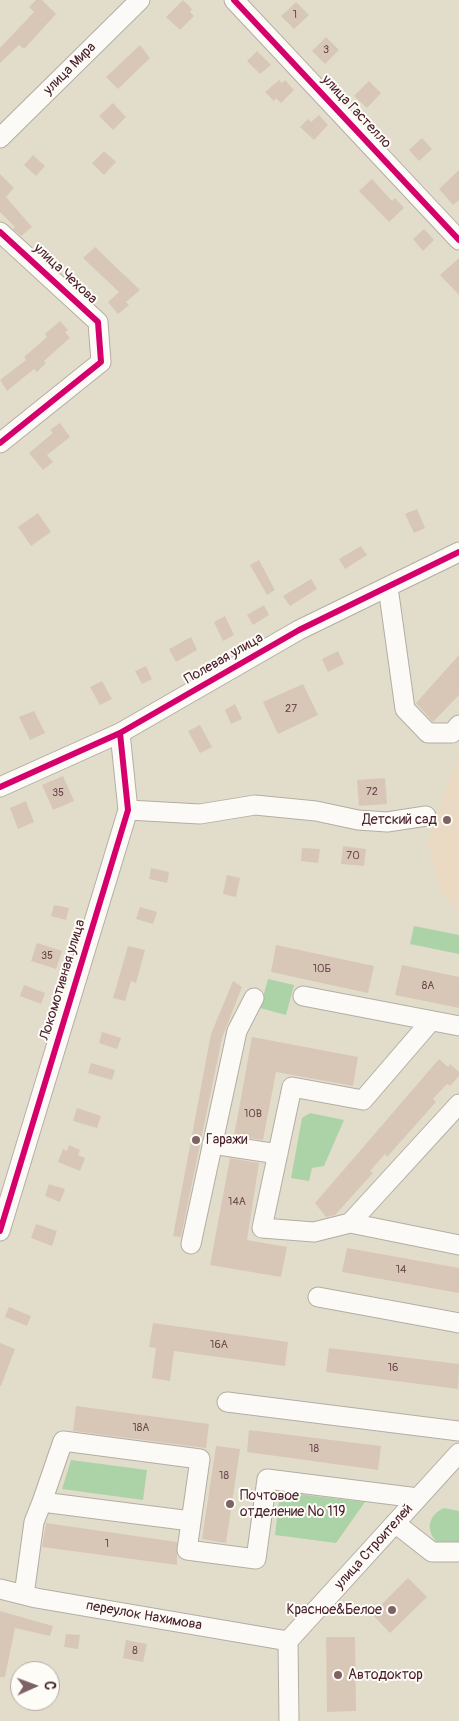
<!DOCTYPE html>
<meta charset="utf-8">
<style>
body{margin:0}
#map{position:relative;width:459px;height:1721px;overflow:hidden;background:#e2ddcb;font-family:Pangolin,sans-serif}
canvas{display:block}
.north{position:absolute;left:10px;top:1661px;width:50px;height:50px;box-sizing:border-box;background:#fdfcf7;border:1px solid #b5a4a5;border-radius:50%;rotate:88deg;font-size:14px;font-weight:700;line-height:20px;text-align:center;color:#4a1f2b}
.north::after{content:'';display:block;margin:auto;width:18px;height:22px;background:#7f6263;clip-path:polygon(50% 0,100% 100%,50% 72%,0 100%)}
</style>
<div id="map">
<canvas width="459" height="1721"></canvas>
<div class="north">С</div>
</div>
<script>
const ctx = document.querySelector('canvas').getContext('2d');
ctx.lineJoin = 'round';
function fill(path, color) { ctx.fillStyle = color; ctx.fill(path, 'evenodd'); }
function stroke(path, color, width, dash) { ctx.strokeStyle = color; ctx.lineWidth = width; ctx.lineCap = dash ? 'butt' : 'round'; ctx.setLineDash(dash || []); ctx.stroke(path); }
function write(font, color, halo, rows, align = 'center') {
  ctx.font = font + ' Pangolin,sans-serif'; ctx.lineWidth = 4; ctx.setLineDash([]); ctx.textBaseline = 'middle'; ctx.strokeStyle = halo; ctx.fillStyle = color; for (const [text, x, y, turn = 0] of rows) {
    ctx.save(); ctx.translate(x, y); ctx.rotate((+turn || 0) * Math.PI / 180); ctx.textAlign = isNaN(turn) ? turn : align; if (halo) ctx.strokeText(text, 0, 0); ctx.fillText(text, 0, 0); ctx.restore();
  }
}
fill(new Path2D(`
 M459,753V911L442,895L427,844Z`), '#ead9c3');
fill(new Path2D(`
 M414,926L459,935V954L410,944Z
 M268,979L294,985L286,1015L260,1008Z
 M310,1113L344,1120L324,1166L312,1168L309,1181L291,1178L302,1118Z
 M71,1460L147,1470L143,1500L62,1489Z
 M280,1492L365,1502L336,1543L275,1535Z
 M444,1508L459,1511V1544L438,1543C425,1531 428,1515 444,1508Z`), '#acd3a7');
fill(new Path2D(`
 M36,0H42L56,14L24,49L19,45L0,63V48L34,12L29,7Z
 M183,0L192,9L190,12L194,16L180,30L166,17Z
 M296,2L309,15L294,29L281,16Z
 M326,37L339,50L325,64L312,51Z
 M140,45L150,58L118,89L106,77Z
 M257,51L271,65L260,74L247,61Z
 M279,80L282,83L285,80L294,90L281,103L276,98L274,101L265,92Z
 M369,81L381,93L367,108L354,96Z
 M113,103L126,117L113,130L99,116Z
 M319,115L328,125L314,140L300,127L308,119L311,122Z
 M422,138L432,149L419,161L409,150Z
 M104,151L116,162L104,175L92,163Z
 M33,155L45,166L36,176L24,165Z
 M459,170V200L453,205L439,189Z
 M0,174L14,188L6,197L32,227L21,236L13,229L15,227L0,212Z
 M372,179L392,201L395,198L404,208L389,222L359,191Z
 M424,229L434,240L423,251L413,239Z
 M95,247L140,290L126,302L129,305L118,314L108,302L119,292L83,258Z
 M459,258V295L440,275Z
 M60,321L68,330L65,332L70,338L44,361L46,363L37,372L34,369L7,391L0,380L26,360L24,357L47,337L45,334Z
 M60,423L70,437L47,455L53,462L43,470L29,453L53,433L50,430Z
 M417,509L425,528L414,533L405,514Z
 M38,513L51,532L31,546L18,527Z
 M361,546L367,555L345,569L339,559Z
 M259,560L275,590L267,595L250,565Z
 M311,579L317,589L290,606L283,596Z
 M264,605L269,615L253,625L247,615Z
 M225,616L234,635L223,641L214,622Z
 M191,637L197,650L176,662L169,649Z
 M338,651L344,664L328,672L322,659Z
 M459,655V695L433,722L416,703Z
 M146,666L152,679L142,684L135,671Z
 M102,681L112,699L100,705L90,687Z
 M303,684L318,715L278,734L263,702Z
 M235,704L242,719L231,724L225,710Z
 M34,711L45,733L30,740L19,717Z
 M200,725L212,747L200,753L188,731Z
 M63,776L74,801L53,810L42,785Z
 M385,778L387,804L359,806L357,780Z
 M26,801L34,822L18,829L10,808Z
 M343,846L366,849L364,866L341,864Z
 M302,848L320,849L318,863L301,861Z
 M151,868L169,872L167,883L149,879Z
 M227,875L240,878L236,897L223,894Z
 M54,905L69,908L66,920L51,916Z
 M140,907L157,912L153,924L136,919Z
 M37,943L62,951L56,969L31,961Z
 M276,945L374,966L368,993L271,972Z
 M128,946L145,950L136,983L131,981L125,1001L113,998Z
 M402,965L459,977V1008L395,995Z
 M233,981L242,987L222,1038L181,1237L173,1236L211,1034Z
 M24,985L45,993L41,1004L20,996Z
 M102,1032L121,1038L117,1049L99,1043Z
 M252,1037L358,1057L353,1086L276,1072L263,1140L234,1136Z
 M439,1059L448,1067L450,1064L459,1072V1076L450,1086L447,1084L433,1099L436,1102L387,1157L385,1154L370,1171L373,1173L335,1215L326,1217L315,1203Z
 M91,1063L115,1070L112,1080L88,1073Z
 M77,1108L101,1116L97,1128L73,1121Z
 M69,1145L80,1150L78,1155L85,1158L80,1171L58,1162L63,1149L67,1151Z
 M230,1158L259,1163L247,1240L287,1247L281,1277L210,1265Z
 M49,1184L65,1189L60,1202L45,1196Z
 M36,1224L57,1231L52,1246L31,1238Z
 M347,1248L459,1268V1293L342,1272Z
 M9,1307L31,1316L27,1326L5,1317Z
 M153,1323L288,1342L285,1366L174,1351L170,1381L152,1378L156,1348L149,1347Z
 M0,1343L15,1349L1,1386H0Z
 M329,1348L459,1364L458,1389L326,1372Z
 M76,1406L209,1424L206,1448L73,1431Z
 M249,1430L381,1446L378,1470L247,1452Z
 M216,1446L240,1449L226,1543L202,1539Z
 M46,1523L177,1542V1565L42,1547Z
 M408,1578L427,1597L390,1633L372,1614Z
 M0,1611L53,1626L50,1636L15,1628L5,1677H0Z
 M66,1634L80,1635L78,1649L64,1647Z
 M326,1637H355L356,1711L327,1712Z
 M126,1640L147,1644L143,1662L123,1658Z`), '#d8c7b7');
const minor = new Path2D(`
 M234,0L459,240
 M0,138L140,0
 M0,232L98,322L101,362L0,443
 M388,587L405,709L428,733H452L459,725
 M0,787L120,733L299,630L459,552
 M128,810L200,814L255,805L316,811L358,820L387,822L426,816
 M303,996L459,1026
 M459,1104L350,1223L459,1245
 M212,1144L278,1154
 M350,1223L314,1232L262,1228L292,1087L363,1100L431,1021
 M0,1231L128,810L120,733
 M191,1244L237,1031L254,998
 M318,1297L459,1323
 M227,1402L459,1431
 M42,1502L63,1441L200,1459L187,1550L256,1559L267,1479L418,1498
 M395,1523L432,1552H459
 M0,1589L36,1598L288,1641
 M24,1595L34,1522L42,1502L191,1521
 M288,1641L459,1453
 M288,1641L289,1721`);
stroke(minor, '#b4ada3', 21);
stroke(minor, '#fbfaf7', 19);
stroke(new Path2D(`
 M234,0L459,240
 M0,232L98,322L101,362L0,443
 M0,787L120,733L299,630L459,552
 M0,1231L128,810L120,733`), '#d6006c', 6);
for (const [x, y, r, color] of [
 [447,820,5,"#7f6263"],
 [196,1140,5,"#7f6263"],
 [230,1504,5,"#7f6263"],
 [392,1610,5,"#7f6263"],
 [338,1675,5,"#7f6263"]
]) { const dot = new Path2D(); dot.arc(x, y, r, 0, 2 * Math.PI); ctx.fillStyle = color; ctx.fill(dot); stroke(dot, '#fdfcf7', 2); }
write('11px', '#6e494e', null, [
 ["1",295,15],
 ["3",326,50],
 ["27",291,709],
 ["72",372,792],
 ["35",58,793],
 ["70",353,856],
 ["35",47,956],
 ["10Б",322,969],
 ["8А",428,986],
 ["10В",253,1114],
 ["14А",237,1202],
 ["14",401,1270],
 ["16А",219,1345],
 ["16",393,1368],
 ["18А",141,1428],
 ["18",314,1449],
 ["18",224,1476],
 ["1",107,1544],
 ["8",135,1651]
]);
write('14px', '#4a1f2b', '#fdfcf7', [
 ["улица Мира",70,69,-45],
 ["улица Гастелло",356,112,47],
 ["улица Чехова",65,274,43],
 ["Полевая улица",224,659,-30],
 ["Локомотивная улица",63,980,-73],
 ["улица Строителей",374,1547,-48],
 ["переулок Нахимова",144,1616,10]
]);
write('14px', '#4a1f2b', '#fdfcf7', [
 ["Детский сад",437,820,"right"],
 ["Гаражи",206,1140],
 ["Почтовое",240,1496],
 ["отделение № 119",240,1512],
 ["Красное&Белое",382,1610,"right"],
 ["Автодоктор",348,1675]
], 'left');
</script>
